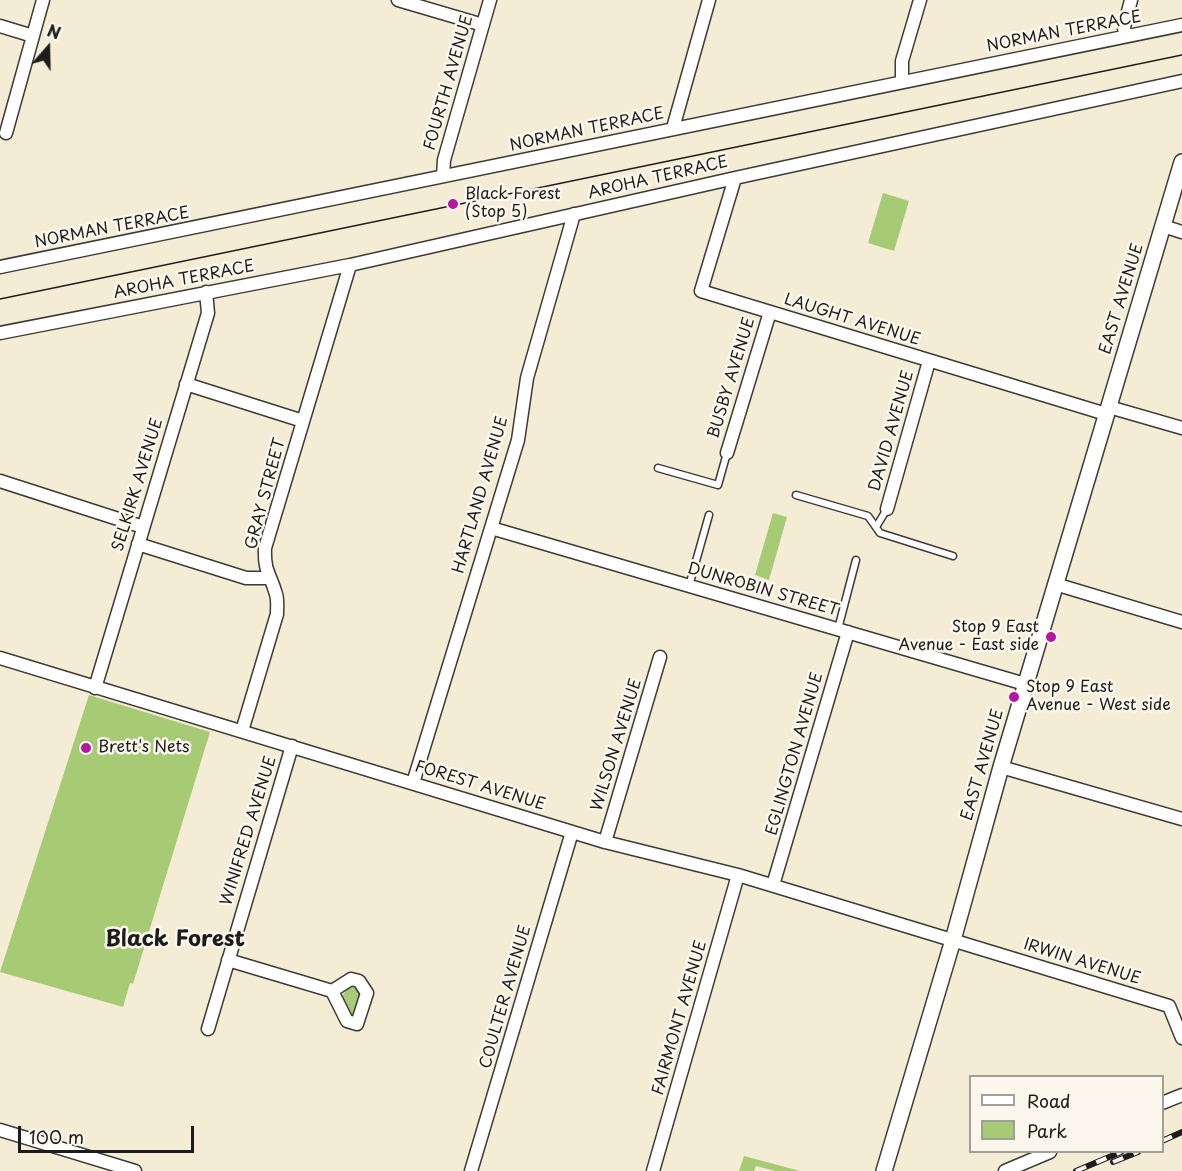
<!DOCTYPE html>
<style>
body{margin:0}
#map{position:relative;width:1182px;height:1171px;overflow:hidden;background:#f5ecd6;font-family:"Playpen Sans",sans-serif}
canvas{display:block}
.legend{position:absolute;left:969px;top:1075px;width:195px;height:78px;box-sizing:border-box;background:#fbf7ec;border:2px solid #a29f99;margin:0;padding:8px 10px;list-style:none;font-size:18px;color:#1c1c1c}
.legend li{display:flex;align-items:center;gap:12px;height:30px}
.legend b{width:30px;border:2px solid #a29f99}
.north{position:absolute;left:18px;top:18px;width:60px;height:60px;-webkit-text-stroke:4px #fbf7ec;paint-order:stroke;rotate:20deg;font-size:16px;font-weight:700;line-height:24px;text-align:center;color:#1c1c1c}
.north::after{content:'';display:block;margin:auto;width:21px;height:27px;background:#1c1c1c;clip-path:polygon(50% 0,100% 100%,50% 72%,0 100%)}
.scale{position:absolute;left:18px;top:1126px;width:176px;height:27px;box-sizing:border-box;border:3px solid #1c1c1c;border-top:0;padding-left:8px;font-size:18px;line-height:21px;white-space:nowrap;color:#1c1c1c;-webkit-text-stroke:4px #fbf7ec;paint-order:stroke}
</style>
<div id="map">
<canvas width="1182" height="1171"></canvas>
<ul class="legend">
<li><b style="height:8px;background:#fff"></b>Road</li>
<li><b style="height:16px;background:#a7cb75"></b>Park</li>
</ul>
<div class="north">N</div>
<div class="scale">100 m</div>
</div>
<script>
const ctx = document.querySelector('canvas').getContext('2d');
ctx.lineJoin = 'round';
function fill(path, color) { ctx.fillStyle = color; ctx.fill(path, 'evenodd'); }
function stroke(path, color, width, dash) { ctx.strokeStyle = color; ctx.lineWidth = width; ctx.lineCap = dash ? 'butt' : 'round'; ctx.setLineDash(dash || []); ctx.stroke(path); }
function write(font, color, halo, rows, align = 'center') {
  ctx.font = font + ' "Playpen Sans",sans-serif'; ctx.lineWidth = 5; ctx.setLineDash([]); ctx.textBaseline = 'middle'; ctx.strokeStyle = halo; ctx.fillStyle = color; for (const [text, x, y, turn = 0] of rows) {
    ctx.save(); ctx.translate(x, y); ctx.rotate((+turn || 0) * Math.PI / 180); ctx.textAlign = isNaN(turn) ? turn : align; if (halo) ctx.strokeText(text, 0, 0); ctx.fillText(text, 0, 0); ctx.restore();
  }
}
fill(new Path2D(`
 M883,193L909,201L894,251L868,243Z
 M773,513L787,517L769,580L755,575Z
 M89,695L210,732L133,984L130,983L123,1007L0,972Z
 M349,987L357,988L361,995L355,1014L350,1016L342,996Z
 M744,1156L800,1171H775L756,1166L754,1171H739Z`), '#a7cb75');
const service = new Path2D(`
 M658,468L718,485L727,453
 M796,495L868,516L880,533L953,556
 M876,527L887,509
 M689,586L709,515
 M838,629L856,560`);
const minor = new Path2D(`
 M398,0L483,25
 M0,26L33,36
 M1125,36L1124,27L1131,0
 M902,81V61L920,0
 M673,128L709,0
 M6,133L43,0
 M443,176L444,160L490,0
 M735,178L701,291L1106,414
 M1163,226L1182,232
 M0,267L1182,25
 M0,333L350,265L735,178L1182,81
 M186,384L303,421
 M1109,407L1182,428
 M727,453L770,312
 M0,481L143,527
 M887,509L929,361
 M491,528L1025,684
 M138,544L246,578H268
 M1055,584L1182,622
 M0,658L605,842L738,875L1169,1006L1182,1038
 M95,688L208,313L206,292
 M242,731L277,614C277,607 278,600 276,594C270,573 264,572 265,548L350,265
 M1001,767L1182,819
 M413,783L518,440L527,378L574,214
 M605,842L660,657
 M773,885L848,632
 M228,960L332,991L347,1021L357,1024L367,993L359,981L351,979L332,991
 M208,1029L292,746
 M1162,1103L1182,1095
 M0,1130L135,1171
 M471,1171L572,832
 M653,1171L738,875
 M1005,1171L1050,1152`);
const tertiary = new Path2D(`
 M884,1171L953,940L1001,767L1182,162`);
stroke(service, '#3d3b38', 9);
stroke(minor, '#3d3b38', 15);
stroke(tertiary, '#3d3b38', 18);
stroke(service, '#fff', 6);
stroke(minor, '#fff', 12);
stroke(tertiary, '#fff', 15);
stroke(new Path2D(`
 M0,299L1182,55`), '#1c1c1c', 1.5);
const rail = new Path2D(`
 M1162,1141L1182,1132
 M1113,1162L1138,1152
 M1076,1171L1121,1152`);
stroke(rail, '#1c1c1c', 6);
stroke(rail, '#fbf7ec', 4, [11]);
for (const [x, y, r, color] of [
 [453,204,6,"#b5179e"],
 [1051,637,6,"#b5179e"],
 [1014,697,6,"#b5179e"],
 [86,748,6,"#b5179e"]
]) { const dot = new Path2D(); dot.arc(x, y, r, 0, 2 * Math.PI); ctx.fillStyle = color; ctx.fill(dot); stroke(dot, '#fbf7ec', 2); }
write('16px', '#1c1c1c', '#fbf7ec', [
 ["NORMAN TERRACE",1064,32,-11],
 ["FOURTH AVENUE",449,83,-74],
 ["NORMAN TERRACE",587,130,-12],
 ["AROHA TERRACE",658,178,-13],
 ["NORMAN TERRACE",112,228,-11],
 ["AROHA TERRACE",184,280,-11],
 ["EAST AVENUE",1122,299,-73],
 ["LAUGHT AVENUE",852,320,17],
 ["BUSBY AVENUE",732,378,-73],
 ["DAVID AVENUE",892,431,-74],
 ["SELKIRK AVENUE",138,485,-73],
 ["GRAY STREET",266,494,-75],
 ["HARTLAND AVENUE",481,495,-74],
 ["DUNROBIN STREET",763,590,16],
 ["WILSON AVENUE",617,745,-73],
 ["EGLINGTON AVENUE",795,754,-74],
 ["EAST AVENUE",983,765,-74],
 ["FOREST AVENUE",480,786,17],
 ["WINIFRED AVENUE",249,831,-73],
 ["IRWIN AVENUE",1082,962,17],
 ["COULTER AVENUE",506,997,-74],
 ["FAIRMONT AVENUE",680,1018,-74]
]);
write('16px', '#1c1c1c', '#fbf7ec', [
 ["Black Forest",465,195],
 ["(Stop 5)",465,213],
 ["Stop 9 East",1039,628,"right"],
 ["Avenue - East side",1039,646,"right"],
 ["Stop 9 East",1026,688],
 ["Avenue - West side",1026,706],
 ["Brett's Nets",98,748]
], 'left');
write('bold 22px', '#1c1c1c', '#fbf7ec', [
 ["Black Forest",175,940]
]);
</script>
